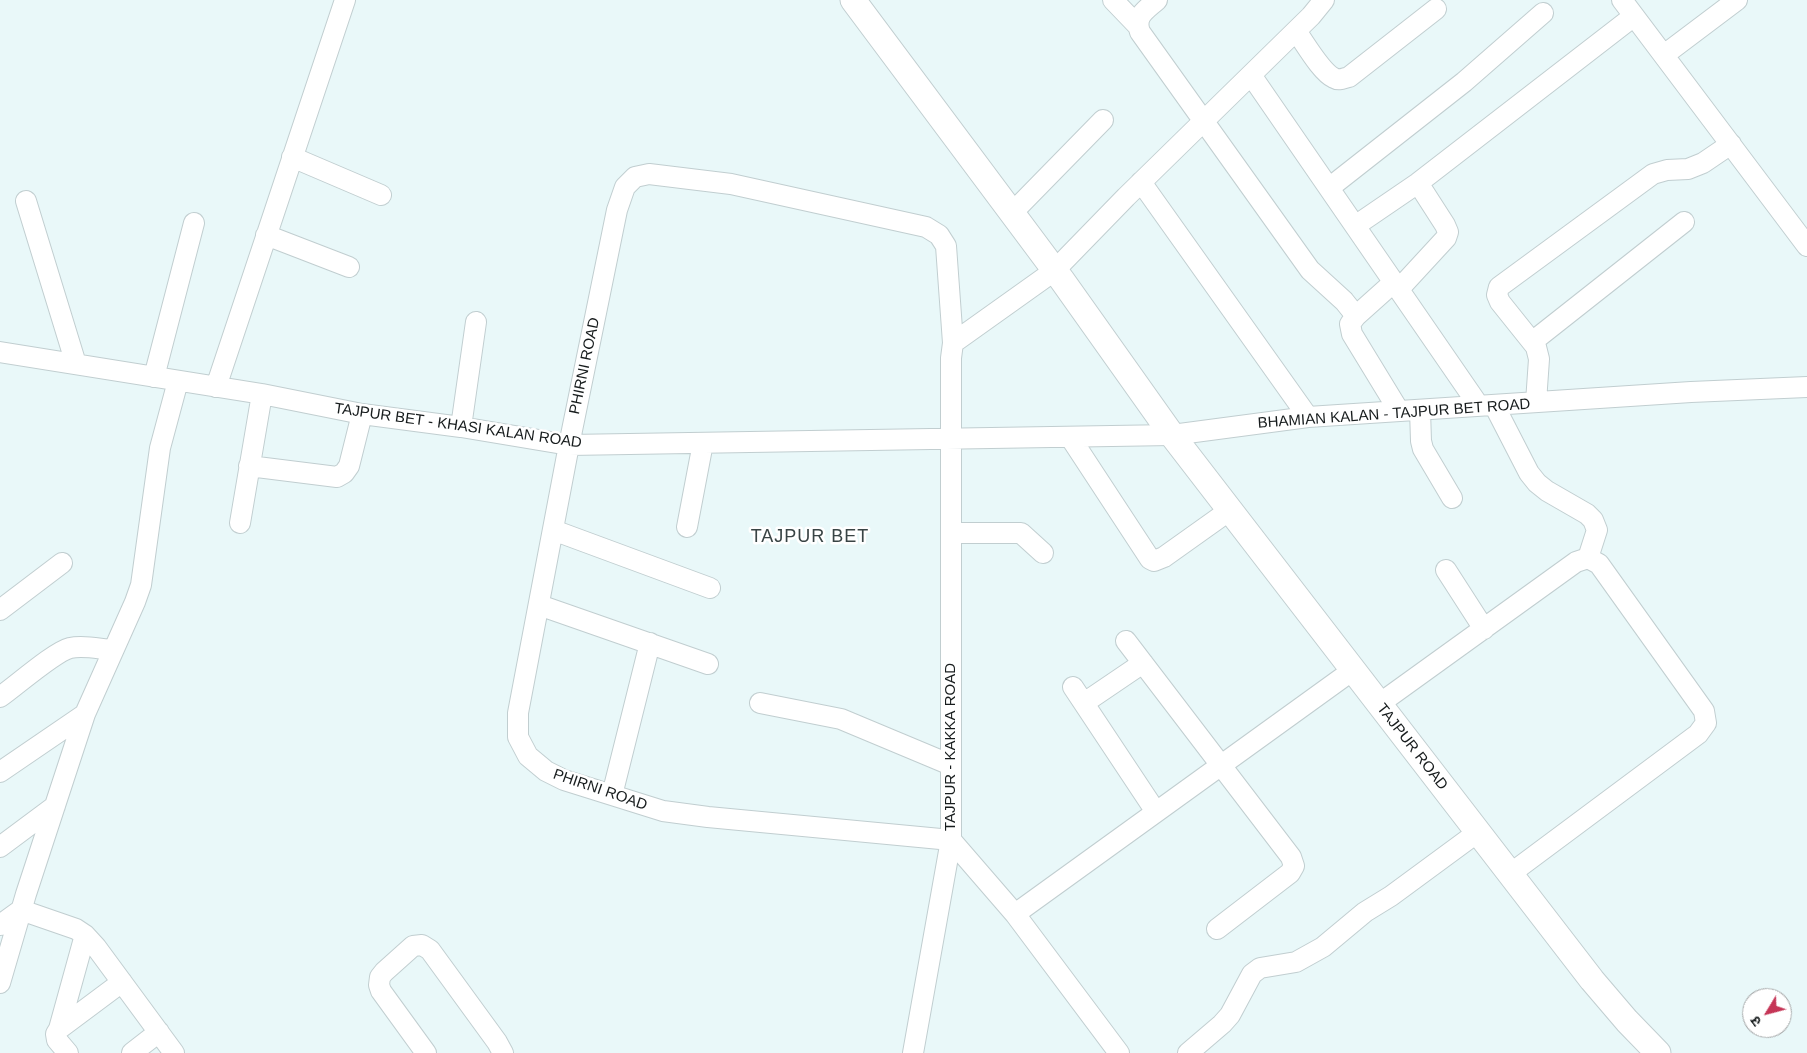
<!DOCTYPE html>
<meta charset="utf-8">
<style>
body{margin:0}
#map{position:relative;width:1807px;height:1053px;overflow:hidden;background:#e9f8f9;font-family:Helvetica,"Noto Sans Devanagari",sans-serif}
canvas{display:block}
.north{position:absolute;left:1742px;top:988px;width:50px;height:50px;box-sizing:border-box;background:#fff;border:1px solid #a2a4a5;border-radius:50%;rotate:233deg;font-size:14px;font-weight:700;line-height:20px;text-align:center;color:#171c1d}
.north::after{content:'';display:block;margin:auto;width:18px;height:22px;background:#c53556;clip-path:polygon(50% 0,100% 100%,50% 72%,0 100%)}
</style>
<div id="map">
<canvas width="1807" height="1053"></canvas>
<div class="north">उ</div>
</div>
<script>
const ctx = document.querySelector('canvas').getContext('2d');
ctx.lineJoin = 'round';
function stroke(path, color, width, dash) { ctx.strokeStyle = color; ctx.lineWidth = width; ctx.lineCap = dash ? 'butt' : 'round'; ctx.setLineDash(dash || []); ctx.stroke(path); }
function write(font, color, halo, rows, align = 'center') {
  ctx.font = font + ' Helvetica,sans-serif'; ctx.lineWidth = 5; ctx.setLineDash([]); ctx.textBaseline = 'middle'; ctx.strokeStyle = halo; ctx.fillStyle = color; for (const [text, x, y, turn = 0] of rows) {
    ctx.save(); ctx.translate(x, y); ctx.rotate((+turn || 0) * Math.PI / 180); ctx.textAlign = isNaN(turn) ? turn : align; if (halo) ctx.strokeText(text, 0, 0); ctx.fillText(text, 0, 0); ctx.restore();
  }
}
const minor = new Path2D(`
 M1113,0L1137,25
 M1157,0C1146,10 1134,16 1140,32L1310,270L1344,301L1356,316
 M1622,0L1807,246
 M1296,31C1305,43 1321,72 1334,78C1339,81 1344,78 1349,77L1436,9
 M1664,55L1737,0
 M1251,75L1479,406
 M292,157L381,195
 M1141,182L1308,417
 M1329,188L1464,82L1543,13
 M26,201L76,364
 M1011,214L1103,120
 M1355,226L1418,183L1634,16
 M266,235L349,267
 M1394,282L1356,316L1350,324L1352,334L1399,411
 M1399,289L1446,238L1448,232L1445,225L1418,183
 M1532,342L1684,222
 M953,343L1054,271L1126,197L1311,16L1324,0
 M0,352L262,394L362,414L461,427L569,445L1172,435L1308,417L1691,392L1807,387
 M154,377L194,223
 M216,387L345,0
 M1536,402L1539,359L1536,347L1500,302L1497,295L1499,287L1653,174L1667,170L1688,169L1703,163L1731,144
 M1494,405L1529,473L1537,483L1547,491L1587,514L1593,520L1597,530L1588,558
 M1420,410L1421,441L1423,449L1452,498
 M461,427L476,322
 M1070,437L1150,559L1154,561L1164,557L1230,510
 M249,466L337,477L344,473L349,466L362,414
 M240,523L262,394
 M687,527L703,443
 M553,530L710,588
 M951,533H1021L1043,553
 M1446,570L1484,629
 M539,605L708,664
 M0,610L62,563
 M1126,641L1291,857L1294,866L1290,873L1217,929
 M1073,687L1156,812
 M0,697C16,686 54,652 70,648C84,645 99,649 113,650
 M760,703L841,719L951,765
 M1084,703L1143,663
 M1379,704L1576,562L1588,558L1599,564L1704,711L1706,723L1698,734L1510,874
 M0,772L85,714
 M612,795L650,643
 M0,847L55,806
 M1015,914L1353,670
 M0,925L21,910L76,929L85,935L96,947L174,1053
 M0,983L26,894L85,714L135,602L141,585L160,448L178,381
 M59,1029L85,935
 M68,1053L57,1040L56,1034L59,1029L122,982
 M132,1053L159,1032
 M426,1053L381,991L379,985L380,977L384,972L413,946L422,945L430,950L497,1042L503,1053
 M913,1053L951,840V358L953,343L946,246L939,235L926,227L731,184L649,174L635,177L625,187L617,210L569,445L518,713V737L528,756L546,771L564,780L663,811L708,817L951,840L1015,914L1119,1053
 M1188,1053L1222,1024L1230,1015L1252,974L1260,968L1296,962L1323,947L1365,912L1391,896L1478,832`);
const major = new Path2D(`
 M853,0L1062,280L1172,435L1592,980L1627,1021L1658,1053`);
stroke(minor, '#c1ced0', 22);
stroke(major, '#c1ced0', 27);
stroke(minor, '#fff', 20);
stroke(major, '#fff', 25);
write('15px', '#171c1d', '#fff', [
 ["PHIRNI ROAD",585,366,-78],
 ["BHAMIAN KALAN - TAJPUR BET ROAD",1394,414,-4],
 ["TAJPUR BET - KHASI KALAN ROAD",458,426,8],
 ["TAJPUR - KAKKA ROAD",951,747,-90],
 ["TAJPUR ROAD",1412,747,52],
 ["PHIRNI ROAD",600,790,19]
]);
ctx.letterSpacing = '1px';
write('18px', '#394445', '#fff', [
 ["TAJPUR BET",810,537]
]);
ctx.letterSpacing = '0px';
</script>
